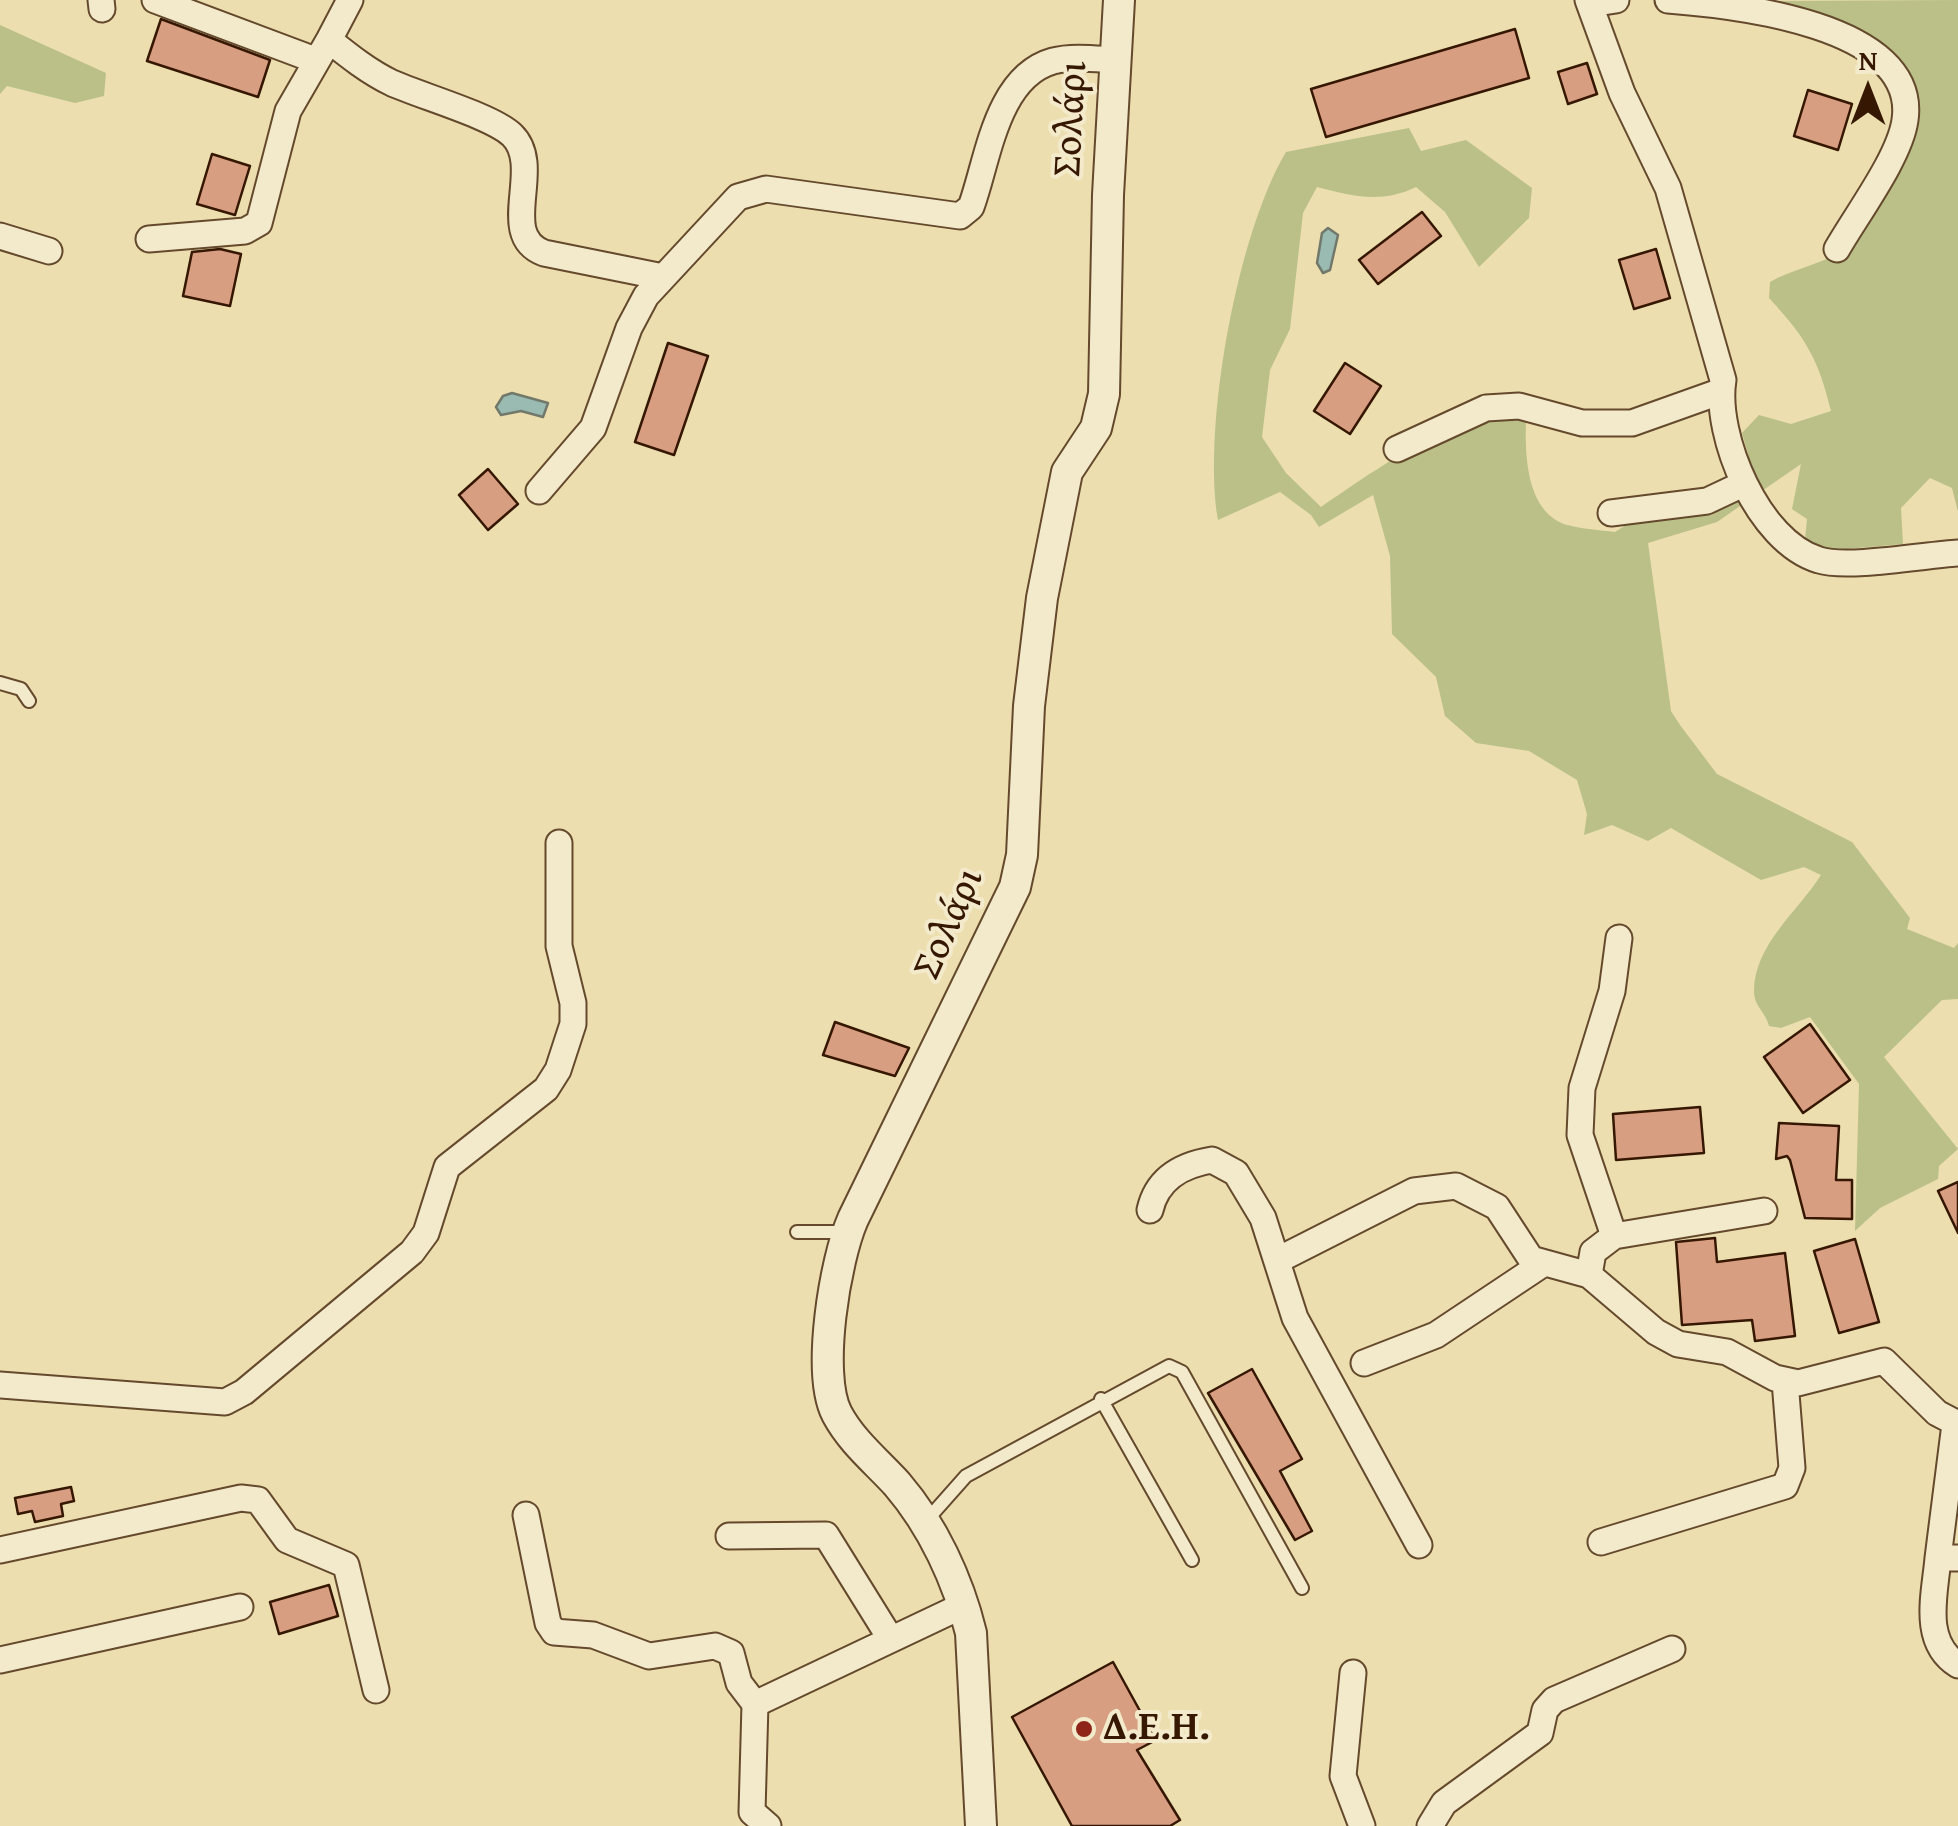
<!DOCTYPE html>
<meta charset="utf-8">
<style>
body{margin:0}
#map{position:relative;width:1958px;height:1826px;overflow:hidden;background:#ecdeaf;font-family:"Gentium Book Plus",serif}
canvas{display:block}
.north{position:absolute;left:1818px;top:40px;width:100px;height:100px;-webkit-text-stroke:8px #f3eacb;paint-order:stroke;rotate:0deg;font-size:28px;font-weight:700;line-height:40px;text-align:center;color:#361701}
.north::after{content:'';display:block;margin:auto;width:35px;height:45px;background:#361701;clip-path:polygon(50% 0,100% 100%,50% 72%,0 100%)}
</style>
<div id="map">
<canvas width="1958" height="1826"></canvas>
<div class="north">N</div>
</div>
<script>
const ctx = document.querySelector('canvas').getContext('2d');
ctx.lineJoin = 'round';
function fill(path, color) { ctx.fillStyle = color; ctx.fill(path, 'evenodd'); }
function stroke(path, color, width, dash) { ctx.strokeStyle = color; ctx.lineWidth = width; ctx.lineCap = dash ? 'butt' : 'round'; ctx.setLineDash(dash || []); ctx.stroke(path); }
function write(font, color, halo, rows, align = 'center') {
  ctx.font = font + ' "Gentium Book Plus",serif'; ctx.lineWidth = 8; ctx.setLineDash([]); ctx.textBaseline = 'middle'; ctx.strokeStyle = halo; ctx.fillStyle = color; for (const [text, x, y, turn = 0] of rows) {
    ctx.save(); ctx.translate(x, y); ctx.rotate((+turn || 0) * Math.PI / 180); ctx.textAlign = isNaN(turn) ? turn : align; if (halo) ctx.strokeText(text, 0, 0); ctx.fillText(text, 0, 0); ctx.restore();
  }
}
fill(new Path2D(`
 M1958,0V512L1952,488L1930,478L1901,508L1903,544L1824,551L1805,539L1807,519L1792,509L1801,464L1717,522L1648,543L1671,711L1680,725L1717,774L1852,842L1910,918L1907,929L1954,948L1958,943V999L1942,1000L1884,1057L1958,1149L1939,1166L1938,1179L1880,1208L1855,1231L1859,1084L1810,1017L1781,1028L1769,1026C1766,1012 1754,1007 1754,991C1754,945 1799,910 1821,875L1804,867L1761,880L1671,828L1648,841L1612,825L1584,835L1587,814L1577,780L1529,751L1476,743L1445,716L1436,677L1392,634L1390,556L1373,495L1319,527L1311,515L1280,492L1218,520C1202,427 1237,234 1286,152L1409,128L1421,151L1466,140L1532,188L1529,218L1479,267L1445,212L1416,187C1381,204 1353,196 1317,187L1303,213L1290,329L1270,370L1262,437L1286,473L1321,507C1378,469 1454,410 1526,419C1525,452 1525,512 1567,525C1582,529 1600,530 1615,532L1634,520L1712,515L1756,483L1742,433L1759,415L1791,424L1831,411C1818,358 1806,338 1769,298L1770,282C1792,269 1820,265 1841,251C1860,238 1875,201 1888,181C1958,57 1869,36 1771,1Z
 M0,25L106,73L104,96L75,103L7,86L0,94Z`), '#bac088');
const water = new Path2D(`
 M1328,228L1338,235L1330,270L1323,273L1317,263L1322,233Z
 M512,393L548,403L543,417L521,411L501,415L496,407L503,396Z`);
fill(water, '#9abbb2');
stroke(water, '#72796b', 2.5);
const building = new Path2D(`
 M161,19L270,60L258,97L147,61Z
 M1515,29L1529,78L1326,137L1311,89Z
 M1587,63L1597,94L1568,104L1558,72Z
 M1808,90L1852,104L1838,150L1794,136Z
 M212,154L250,166L235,215L197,204Z
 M1422,212L1441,236L1378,284L1359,260Z
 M220,249L241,254L230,306L183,296L192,252Z
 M1656,249L1670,298L1634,309L1619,260Z
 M668,343L708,356L674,455L635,442Z
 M1345,363L1381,386L1350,434L1314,411Z
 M488,469L518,504L488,530L459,495Z
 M835,1022L909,1048L895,1076L823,1055Z
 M1810,1024L1850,1080L1803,1113L1764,1057Z
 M1700,1107L1704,1153L1616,1160L1613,1114Z
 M1779,1123L1839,1126L1836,1180H1852V1219L1805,1218L1790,1160L1787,1156L1776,1159Z
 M1958,1182V1233L1938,1191Z
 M1715,1238L1717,1262L1785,1253L1795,1336L1755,1341L1752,1320L1682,1325L1676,1242Z
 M1855,1239L1879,1322L1839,1333L1814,1251Z
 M1252,1369L1302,1459L1280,1471L1312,1531L1295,1540L1208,1393Z
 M71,1487L74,1501L61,1504L63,1516L35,1522L32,1511L18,1514L15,1498Z
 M329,1585L338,1616L279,1634L270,1602Z
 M1113,1662L1156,1740L1137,1750L1180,1820L1170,1826H1072L1012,1717Z`);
fill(building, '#d89e82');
stroke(building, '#361701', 2.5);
const service = new Path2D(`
 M0,683L21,689L29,701
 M797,1232H847
 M1101,1399L1192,1560
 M927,1520L966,1476L1169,1366L1182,1372L1302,1588`);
const minor = new Path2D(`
 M101,0L102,9
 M155,0L315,60
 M350,0L329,40C349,56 369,72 392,83C421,96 492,116 512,135C545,167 496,235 544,253L663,277
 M1588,0L1622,93L1668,188L1723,380C1714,435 1758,542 1819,560C1847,569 1925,555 1958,553
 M1668,0C1733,5 1919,24 1905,120C1900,157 1857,214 1837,249
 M1590,4L1616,0
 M0,236L49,251
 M149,239L245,231L259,223L288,111L329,40
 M1397,449L1486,408L1519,406L1582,423H1632L1719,392
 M539,491L593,428L629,328L646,296L738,197L766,189L960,216L971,207C988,161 996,77 1053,61C1072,56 1096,59 1116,60
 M1611,513L1707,501L1743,484
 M1150,1210C1157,1179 1181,1165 1212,1160L1236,1173L1263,1218L1295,1318L1419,1545
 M1614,1236L1580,1135L1582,1088L1612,991L1619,938
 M1278,1260L1414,1191L1456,1186L1497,1207L1531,1259L1589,1275L1656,1332L1678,1344L1727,1352L1775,1378L1798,1383L1884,1361L1937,1413L1958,1424
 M1589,1275L1593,1252L1614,1236L1764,1211
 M1364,1363L1436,1335L1541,1265
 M0,1385L225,1402L244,1392L412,1252L426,1233L447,1167L546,1089L558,1070L573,1024V1003L559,946V843
 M526,1515L548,1623L554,1632L593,1635L649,1656L715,1646L731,1653L739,1683L755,1704L752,1812L768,1826
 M729,1536L826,1535L890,1638
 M1601,1542L1785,1486L1792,1468L1785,1381
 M0,1550L241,1498L258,1500L287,1540L346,1565L376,1690
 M1938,1558L1955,1424
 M1958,1558H1938C1935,1594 1921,1642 1958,1665
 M0,1660L240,1607
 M1353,1673L1343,1776L1362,1826
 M755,1704L964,1605
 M1430,1826L1444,1803L1540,1733L1545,1710L1554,1700L1672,1649`);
const tertiary = new Path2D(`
 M981,1826L971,1633C958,1580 933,1526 897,1484C876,1461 852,1442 837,1414C816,1374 835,1260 853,1219L1015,887L1022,855L1029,706L1042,598L1067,472L1096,428L1104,394L1108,195L1119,0`);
stroke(service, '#64492c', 16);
stroke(minor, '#64492c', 29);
stroke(tertiary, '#64492c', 34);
stroke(service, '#f3eacb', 12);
stroke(minor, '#f3eacb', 25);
stroke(tertiary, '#f3eacb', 30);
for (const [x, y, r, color] of [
 [1084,1729,10,"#8f2418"]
]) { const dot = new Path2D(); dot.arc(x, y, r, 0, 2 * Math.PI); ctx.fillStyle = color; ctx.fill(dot); stroke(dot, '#f3eacb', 4); }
write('40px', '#361701', '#f3eacb', [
 ["Σολάρι",1072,119,-87],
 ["Σολάρι",950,924,-66]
]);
write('bold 40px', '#361701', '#f3eacb', [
 ["Δ.Ε.Η.",1104,1729]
], 'left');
</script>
